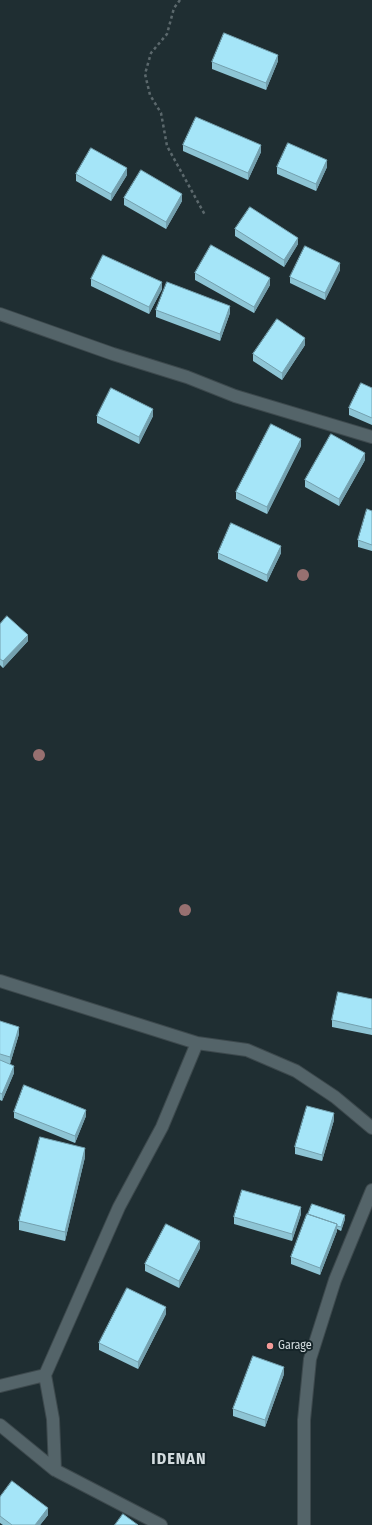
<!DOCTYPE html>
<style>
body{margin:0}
canvas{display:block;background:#1f2e32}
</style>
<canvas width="372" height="1525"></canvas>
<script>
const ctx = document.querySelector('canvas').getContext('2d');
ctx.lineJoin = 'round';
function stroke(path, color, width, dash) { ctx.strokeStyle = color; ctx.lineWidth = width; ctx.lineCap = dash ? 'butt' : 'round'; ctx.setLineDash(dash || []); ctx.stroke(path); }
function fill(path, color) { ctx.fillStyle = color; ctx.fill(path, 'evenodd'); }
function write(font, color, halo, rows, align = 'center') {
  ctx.font = font + ' "Fira Sans Condensed",sans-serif'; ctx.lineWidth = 4; ctx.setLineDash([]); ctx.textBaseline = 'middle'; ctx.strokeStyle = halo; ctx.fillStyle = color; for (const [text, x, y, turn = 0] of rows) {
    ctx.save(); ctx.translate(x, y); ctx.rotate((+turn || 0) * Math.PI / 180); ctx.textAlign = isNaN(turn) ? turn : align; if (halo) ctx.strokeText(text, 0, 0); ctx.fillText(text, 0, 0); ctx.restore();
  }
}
const street = new Path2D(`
 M0,314L113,354L187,377L235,396L372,437
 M0,981L197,1043L247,1050L296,1071L335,1097L372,1128
 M0,1386L45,1375
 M0,1425L55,1470L161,1525
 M55,1470L53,1419L45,1375L119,1207L162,1127L197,1043
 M304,1525V1420L310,1359L335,1280L372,1190`);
stroke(street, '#3d494d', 14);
stroke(new Path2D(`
 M180,0L174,8L167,34L151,53L145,74L150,95L161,113L167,146L205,215`), '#5b686c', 2.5, [3, 3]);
stroke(street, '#546469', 12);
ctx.fillStyle = '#977070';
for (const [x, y] of [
 [303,575],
 [39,755],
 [185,910]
]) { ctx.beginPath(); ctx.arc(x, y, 6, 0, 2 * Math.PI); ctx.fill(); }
fill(new Path2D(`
 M278,61L266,90L212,69V62Z
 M183,145L261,152L248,180L183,151Z
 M277,167H327L316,191L277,174Z
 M76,174L127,175L111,201L76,181Z
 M124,198L182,201L166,229L124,205Z
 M235,229L298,244L284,267L235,236Z
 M340,270L325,300L290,283V277Z
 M195,273L270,285L254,313L195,280Z
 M91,279L162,289L149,314L91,286Z
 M156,310L230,313L220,341L156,317Z
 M305,345L282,380L253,361V354Z
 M372,388V425L349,415V408Z
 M97,416H153L139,444L97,423Z
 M301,446L267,514L236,499V492Z
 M365,460L339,506L305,487V480Z
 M372,511V551L358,547V540Z
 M218,553H281L267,582L218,559Z
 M0,624L28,641L3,668L0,665Z
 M372,999V1035L332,1027V1020Z
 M0,1021L19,1034L10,1064L14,1073L2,1101L0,1100Z
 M14,1112L86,1116L75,1143L14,1118Z
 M334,1120L322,1161L295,1154V1147Z
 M85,1157L65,1241L19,1230V1221Z
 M301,1214L292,1241L234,1224V1217Z
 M345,1219L341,1231L337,1229V1231L320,1275L291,1264V1257Z
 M200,1248L179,1288L145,1271V1264Z
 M166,1314L138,1369L99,1350V1343Z
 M284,1374L265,1427L233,1416V1409Z
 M0,1497L48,1515L40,1525H3L0,1523Z`), '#8ec5d5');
fill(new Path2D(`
 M278,55V61L266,90V83Z
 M261,145V152L248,180V173Z
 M327,160V167L316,191V184Z
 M127,168V175L111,201V194Z
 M182,194V201L166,229V222Z
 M298,238V244L284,267V260Z
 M340,263V270L325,300V293Z
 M270,278V285L254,313V307Z
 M162,282V289L149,314V307Z
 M230,306V313L220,341V334Z
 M305,338V345L282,380V373Z
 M153,409V416L139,444V437Z
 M301,439V446L267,514V507Z
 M365,453V460L339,506V499Z
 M281,546V553L267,582V575Z
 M28,635V641L3,668V661Z
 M19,1027V1034L10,1064V1057Z
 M14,1066V1073L2,1101V1094Z
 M86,1110V1116L75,1143V1136Z
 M334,1113V1120L322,1161V1155Z
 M85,1148V1157L65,1241V1232Z
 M301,1207V1214L292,1241V1234Z
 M345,1215V1219L341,1231V1227Z
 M337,1224V1231L320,1275V1268Z
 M200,1241V1248L179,1288V1281Z
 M166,1307V1314L138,1369V1362Z
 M284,1367V1374L265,1427V1420Z
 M48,1508V1515L40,1525H35Z`), '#74a0ae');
const building = new Path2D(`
 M224,33L278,55L266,83L212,62Z
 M196,117L261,145L248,173L183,145Z
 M288,143L327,160L316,184L277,167Z
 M91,148L127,168L111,194L76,174Z
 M141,170L182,194L166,222L124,198Z
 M250,207L298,238L284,260L235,229Z
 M211,245L270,278L254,307L195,273Z
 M305,246L340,263L325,293L290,277Z
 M103,255L162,282L149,307L91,279Z
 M167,282L230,306L220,334L156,310Z
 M277,319L305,338L282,373L253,354Z
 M361,383L372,388V418L349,408Z
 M111,388L153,409L139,437L97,416Z
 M271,424L301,439L267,507L236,492Z
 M331,434L365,453L339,499L305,480Z
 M367,509L372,511V545L358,540Z
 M231,523L281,546L267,575L218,553Z
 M7,616L28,635L3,661L0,659V624Z
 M338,992L372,999V1029L332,1020Z
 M0,1021L19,1027L10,1057L0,1054Z
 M0,1060L14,1066L2,1094L0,1093Z
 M24,1085L86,1110L75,1136L14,1112Z
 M307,1106L334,1113L322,1155L295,1147Z
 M40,1137L85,1148L65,1232L19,1221Z
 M242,1190L301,1207L292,1234L234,1217Z
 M312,1204L345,1215L341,1227L337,1226V1224L308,1214Z
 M307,1214L337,1224L320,1268L291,1257Z
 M166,1224L200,1241L179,1281L145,1264Z
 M127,1288L166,1307L138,1362L99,1343Z
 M253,1356L284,1367L265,1420L233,1409Z
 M12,1481L48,1508L35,1525H12L0,1516V1497Z
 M123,1514L138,1525H115Z`);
fill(building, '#a5e5f8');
stroke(building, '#74a0ae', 1);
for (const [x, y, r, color] of [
 [270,1346,4,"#f59b98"]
]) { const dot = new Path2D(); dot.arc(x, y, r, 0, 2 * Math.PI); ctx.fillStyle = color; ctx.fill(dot); stroke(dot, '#152428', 1.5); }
write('12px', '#d3dcdf', '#152428', [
 ["Garage",278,1346]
], 'left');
ctx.letterSpacing = '1px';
write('bold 16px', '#d3dcdf', '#152428', [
 ["IDENAN",179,1460]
]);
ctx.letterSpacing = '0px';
</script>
